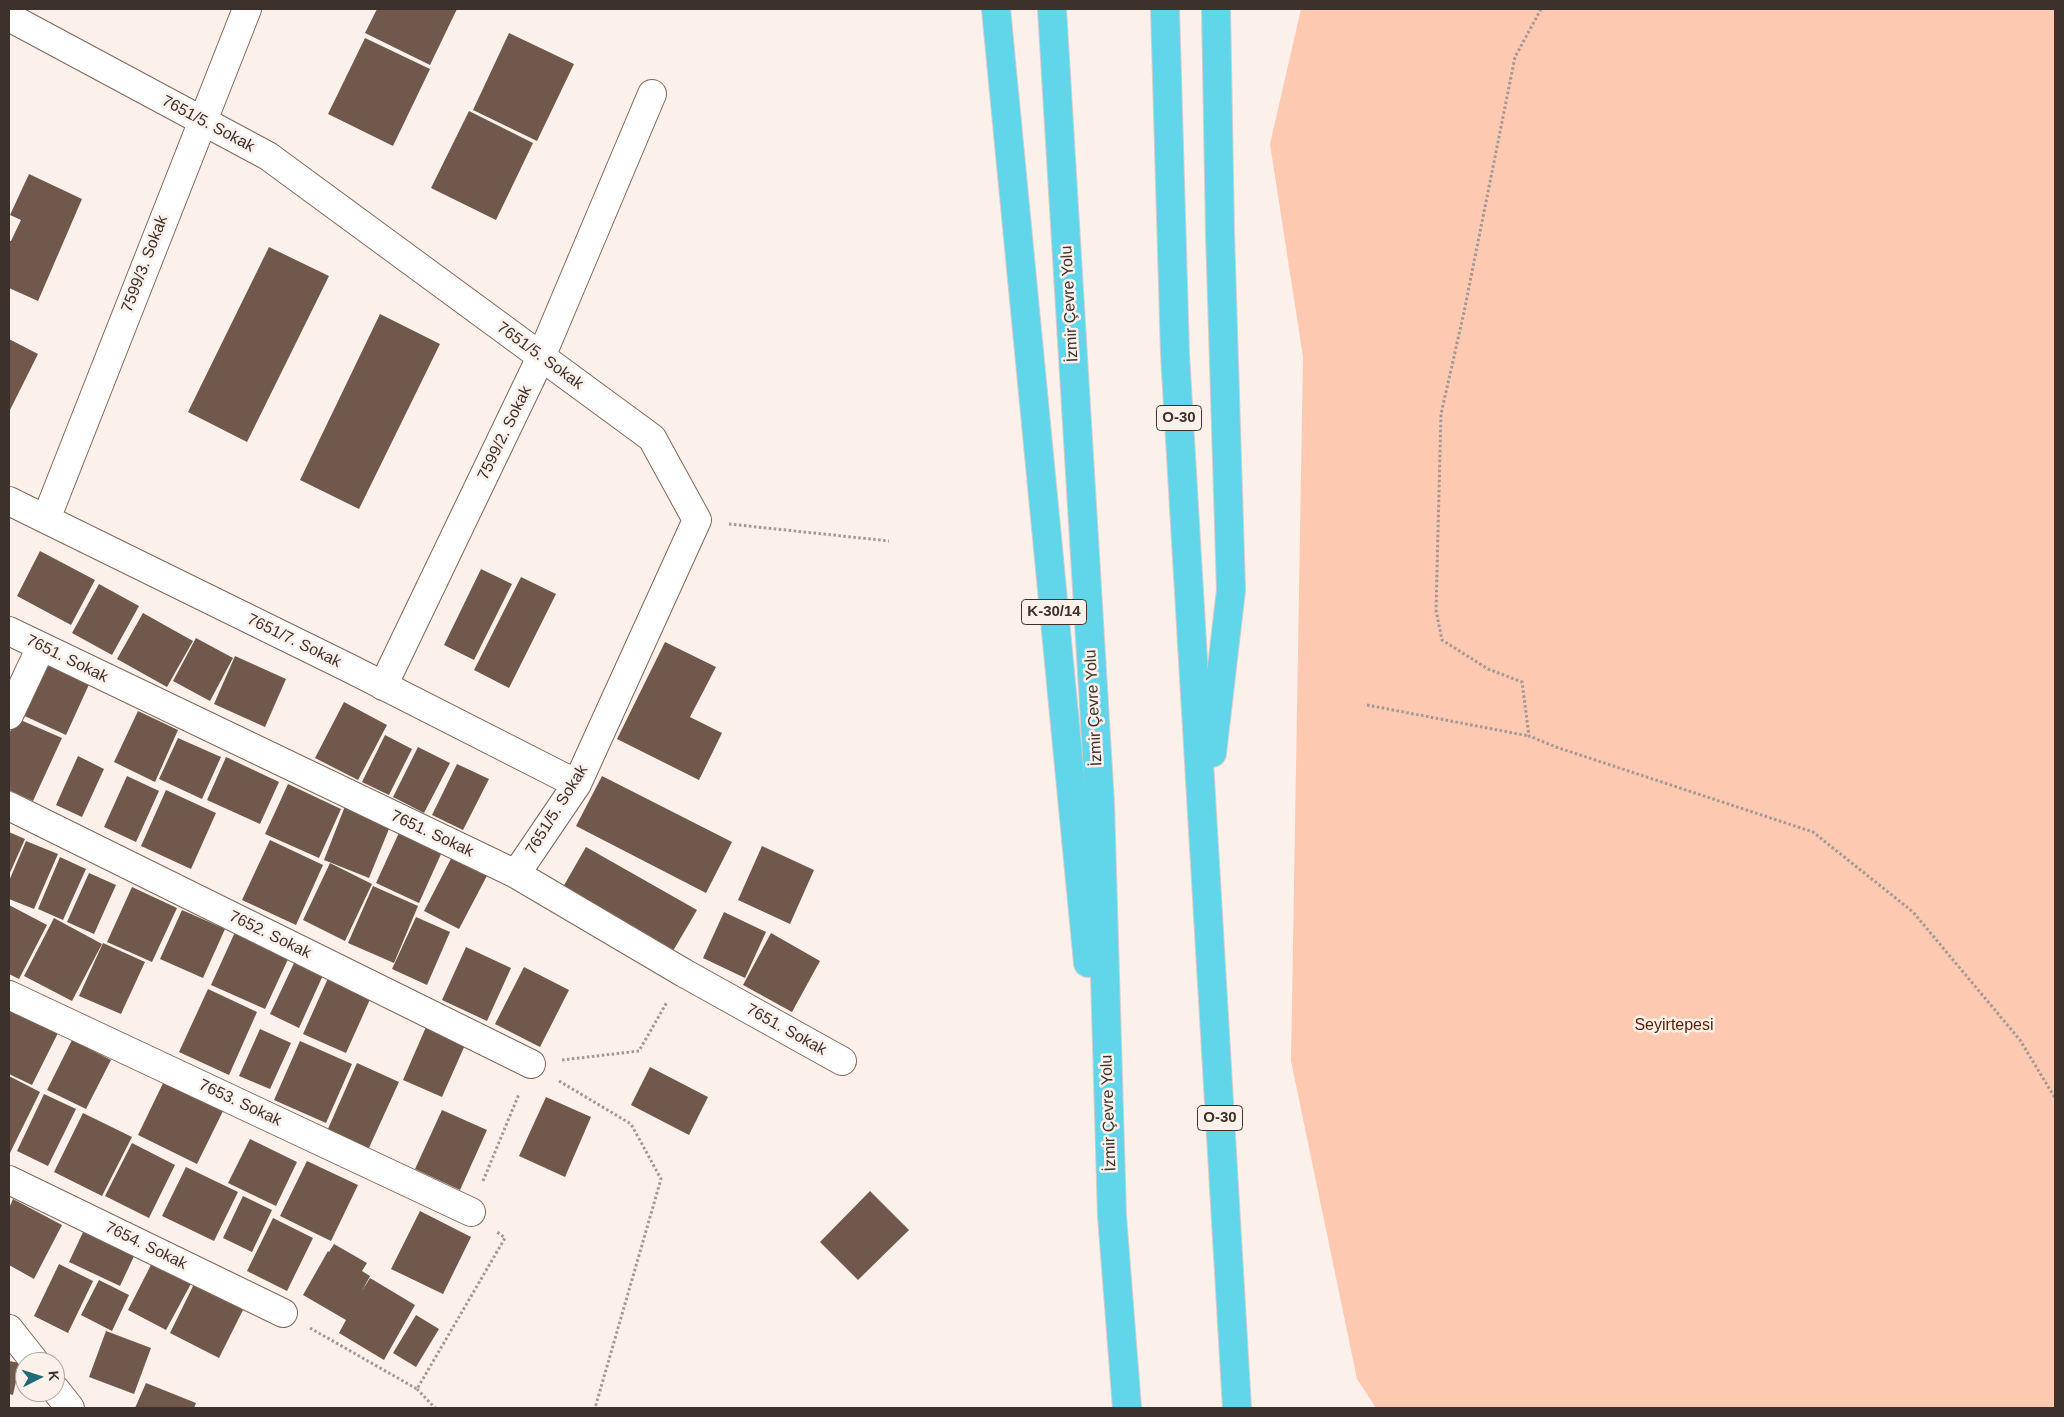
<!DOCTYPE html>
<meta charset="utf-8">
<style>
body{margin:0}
#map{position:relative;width:2064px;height:1417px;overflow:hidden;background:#fcf0eb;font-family:Arial,sans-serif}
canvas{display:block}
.frame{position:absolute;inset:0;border:10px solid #3d312c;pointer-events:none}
.north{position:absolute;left:15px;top:1352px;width:50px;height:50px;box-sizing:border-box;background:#fcf0eb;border:1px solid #b0a49f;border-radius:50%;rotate:85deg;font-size:14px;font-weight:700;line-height:20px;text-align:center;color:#3d312c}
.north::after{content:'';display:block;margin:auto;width:18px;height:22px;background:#216976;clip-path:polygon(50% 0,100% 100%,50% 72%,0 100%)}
</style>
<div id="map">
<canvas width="2064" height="1417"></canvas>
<div class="frame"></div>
<div class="north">K</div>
</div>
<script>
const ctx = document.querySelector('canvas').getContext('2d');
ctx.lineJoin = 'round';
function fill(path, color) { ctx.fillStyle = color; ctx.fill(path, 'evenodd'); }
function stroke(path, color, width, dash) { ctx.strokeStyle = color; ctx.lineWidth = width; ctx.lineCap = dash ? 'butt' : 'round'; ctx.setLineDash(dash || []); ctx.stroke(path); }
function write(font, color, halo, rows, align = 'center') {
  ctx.font = font + ' Arial,sans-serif'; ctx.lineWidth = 5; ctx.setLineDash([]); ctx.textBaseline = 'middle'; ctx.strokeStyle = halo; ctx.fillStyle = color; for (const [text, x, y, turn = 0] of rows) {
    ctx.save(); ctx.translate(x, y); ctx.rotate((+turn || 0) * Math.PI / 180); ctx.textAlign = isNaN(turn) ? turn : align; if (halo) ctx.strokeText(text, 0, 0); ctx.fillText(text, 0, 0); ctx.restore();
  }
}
fill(new Path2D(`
 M1301,9H2055V1408H1376L1357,1379L1291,1061L1303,357L1270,144Z`), '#fdc9b1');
fill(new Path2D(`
 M377,9H457L430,65L365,33Z
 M509,33L574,64L537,141L473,110Z
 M365,38L430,69L393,146L328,114Z
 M469,111L533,143L496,220L431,188Z
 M29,174L82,199L38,301L9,288V241H11L21,220L10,215Z
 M269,247L329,276L247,442L188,412Z
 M380,314L440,344L359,509L300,480Z
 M9,339L38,354L9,412Z
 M40,551L95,580L71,625L17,596Z
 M481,569L512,584L474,660L444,645Z
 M521,577L556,594L509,688L474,670Z
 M99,584L139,606L112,655L72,633Z
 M143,613L193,641L167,687L117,659Z
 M196,638L233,658L210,701L173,681Z
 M665,642L716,667L690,717L722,733L699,780L617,739Z
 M235,656L286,679L265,727L214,704Z
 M42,658L91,680L66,735L18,713Z
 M344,702L387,725L358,780L315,758Z
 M138,711L178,730L155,782L114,762Z
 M16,718L62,738L33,801L9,790V734Z
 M385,735L412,749L389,795L362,782Z
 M178,738L221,757L202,799L159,779Z
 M418,747L450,763L424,813L393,797Z
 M78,756L104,769L82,817L56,805Z
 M226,757L279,782L260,824L207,800Z
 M457,764L489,779L463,830L432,815Z
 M127,776L159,791L136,842L104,827Z
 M602,776L732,842L706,893L576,826Z
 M288,784L341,809L319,858L265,834Z
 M166,790L216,813L191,869L141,846Z
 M347,801L393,819L369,878L324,860Z
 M403,824L446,843L419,903L376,883Z
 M9,832L25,839L9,875Z
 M270,840L323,865L296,925L242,900Z
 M26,841L58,854L34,909L9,899V881Z
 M762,846L814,870L790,924L738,900Z
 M586,847L697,910L673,951L563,887Z
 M455,851L490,870L459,929L424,911Z
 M60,857L86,869L63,920L38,909Z
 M330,863L372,884L345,941L303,920Z
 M89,873L116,885L94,934L67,922Z
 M373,886L418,906L394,963L348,943Z
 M132,887L177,908L152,962L107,942Z
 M9,905L47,925L19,979L9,974Z
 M182,910L225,929L203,978L160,959Z
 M724,912L766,932L745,978L703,958Z
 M416,917L450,932L427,985L392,969Z
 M54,918L102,944L72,1001L24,976Z
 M236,930L290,955L265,1009L211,985Z
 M771,933L820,961L792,1012L743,985Z
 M103,943L145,962L121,1014L79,996Z
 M466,947L511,968L487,1021L442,1000Z
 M295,961L324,973L299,1028L270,1014Z
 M524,967L569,990L540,1047L495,1024Z
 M329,976L372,995L346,1053L303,1034Z
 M208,989L257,1012L229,1075L179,1052Z
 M12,1004L61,1027L32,1085L9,1074V1011Z
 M426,1027L465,1045L442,1097L403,1080Z
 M260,1029L291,1043L270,1089L239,1076Z
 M72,1040L111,1060L86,1109L47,1090Z
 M300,1041L352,1064L326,1123L274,1100Z
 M357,1063L399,1082L368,1150L327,1131Z
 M650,1067L708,1097L689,1135L631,1105Z
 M9,1076L40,1092L9,1155Z
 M166,1077L225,1107L197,1164L138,1135Z
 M44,1094L76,1109L48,1166L17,1151Z
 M546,1097L591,1117L565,1177L519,1156Z
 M442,1110L487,1130L460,1190L415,1169Z
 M83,1113L132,1137L102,1196L54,1172Z
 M250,1139L297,1162L276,1206L228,1183Z
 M132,1143L175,1165L149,1218L105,1196Z
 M307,1161L358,1185L331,1241L280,1216Z
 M186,1167L238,1192L214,1241L162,1216Z
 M870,1191L909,1230L858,1280L820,1242Z
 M243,1196L272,1210L252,1252L223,1238Z
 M13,1199L62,1225L34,1279L9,1265V1208Z
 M420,1211L471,1237L443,1294L391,1269Z
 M273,1218L313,1238L287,1291L247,1271Z
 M85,1228L136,1252L120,1286L69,1262Z
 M334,1244L367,1263L362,1271L370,1276L362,1291L370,1278L415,1305L384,1360L339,1333L346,1320L303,1295L328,1251L329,1252Z
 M154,1259L193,1280L166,1330L128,1310Z
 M59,1264L93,1281L68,1333L34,1316Z
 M99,1280L129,1295L112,1331L81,1315Z
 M195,1282L245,1306L219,1358L170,1333Z
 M416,1315L439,1329L416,1367L393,1353Z
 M106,1331L151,1348L134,1394L89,1377Z
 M9,1361L20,1363L13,1395L9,1394Z
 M146,1383L196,1403L194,1408H135Z`), '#71584c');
const minor = new Path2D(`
 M9,17L268,156L652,438L697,520L577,784L516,874
 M9,501L351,669L577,784
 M46,519L247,9
 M9,631L516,874L684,973L842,1061
 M383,686L541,357L652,94
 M9,715L41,647
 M9,806L531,1064
 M9,995L471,1212
 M9,1180L283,1313
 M9,1329L35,1362
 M55,1389L70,1408`);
const highway = new Path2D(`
 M996,9L1088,963
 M1052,9L1100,804L1112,1216L1127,1408
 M1165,9L1175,354L1237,1408
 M1212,753L1231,590L1220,233L1216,9`);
stroke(minor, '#81675b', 30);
stroke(highway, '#d0cecc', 30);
stroke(new Path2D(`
 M1541,9L1515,57L1464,312L1441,414L1436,610L1442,640L1488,669L1522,682L1529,736L1556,747L1813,832L1913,912L2020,1040L2055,1098
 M729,524L889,541
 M1367,705L1529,736
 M562,1060L639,1051L667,1002
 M559,1081L631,1124L661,1179L595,1408
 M483,1181L519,1094
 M310,1328L417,1389L505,1238L497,1232
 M417,1389L435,1408`), '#a39792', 3, [2.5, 2.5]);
stroke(minor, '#fff', 28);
stroke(highway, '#61d5ea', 28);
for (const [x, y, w] of [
 [1179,418,45],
 [1054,612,65],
 [1220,1118,45]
]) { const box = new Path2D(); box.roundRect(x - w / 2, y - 12.5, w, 25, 4); ctx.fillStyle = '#fcf0eb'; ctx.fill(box); stroke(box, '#3d312c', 1); }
write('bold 15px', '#3d312c', null, [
 ["O-30",1179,418],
 ["K-30/14",1054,612],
 ["O-30",1220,1118]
]);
write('16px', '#3d312c', '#fcf0eb', [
 ["7651/5. Sokak",208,124,28],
 ["7599/3. Sokak",145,264,-69],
 ["İzmir Çevre Yolu",1070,304,-93],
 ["7651/5. Sokak",540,356,36],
 ["7599/2. Sokak",505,433,-64],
 ["7651/7. Sokak",294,641,26],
 ["7651. Sokak",67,659,26],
 ["İzmir Çevre Yolu",1094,708,-93],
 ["7651/5. Sokak",557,810,-58],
 ["7651. Sokak",432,834,25],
 ["7652. Sokak",270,935,26],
 ["7651. Sokak",786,1030,29],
 ["7653. Sokak",240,1103,25],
 ["İzmir Çevre Yolu",1109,1113,-92],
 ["7654. Sokak",146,1246,26]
]);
write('16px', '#5b2201', '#fcf0eb', [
 ["Seyirtepesi",1674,1026]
]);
</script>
